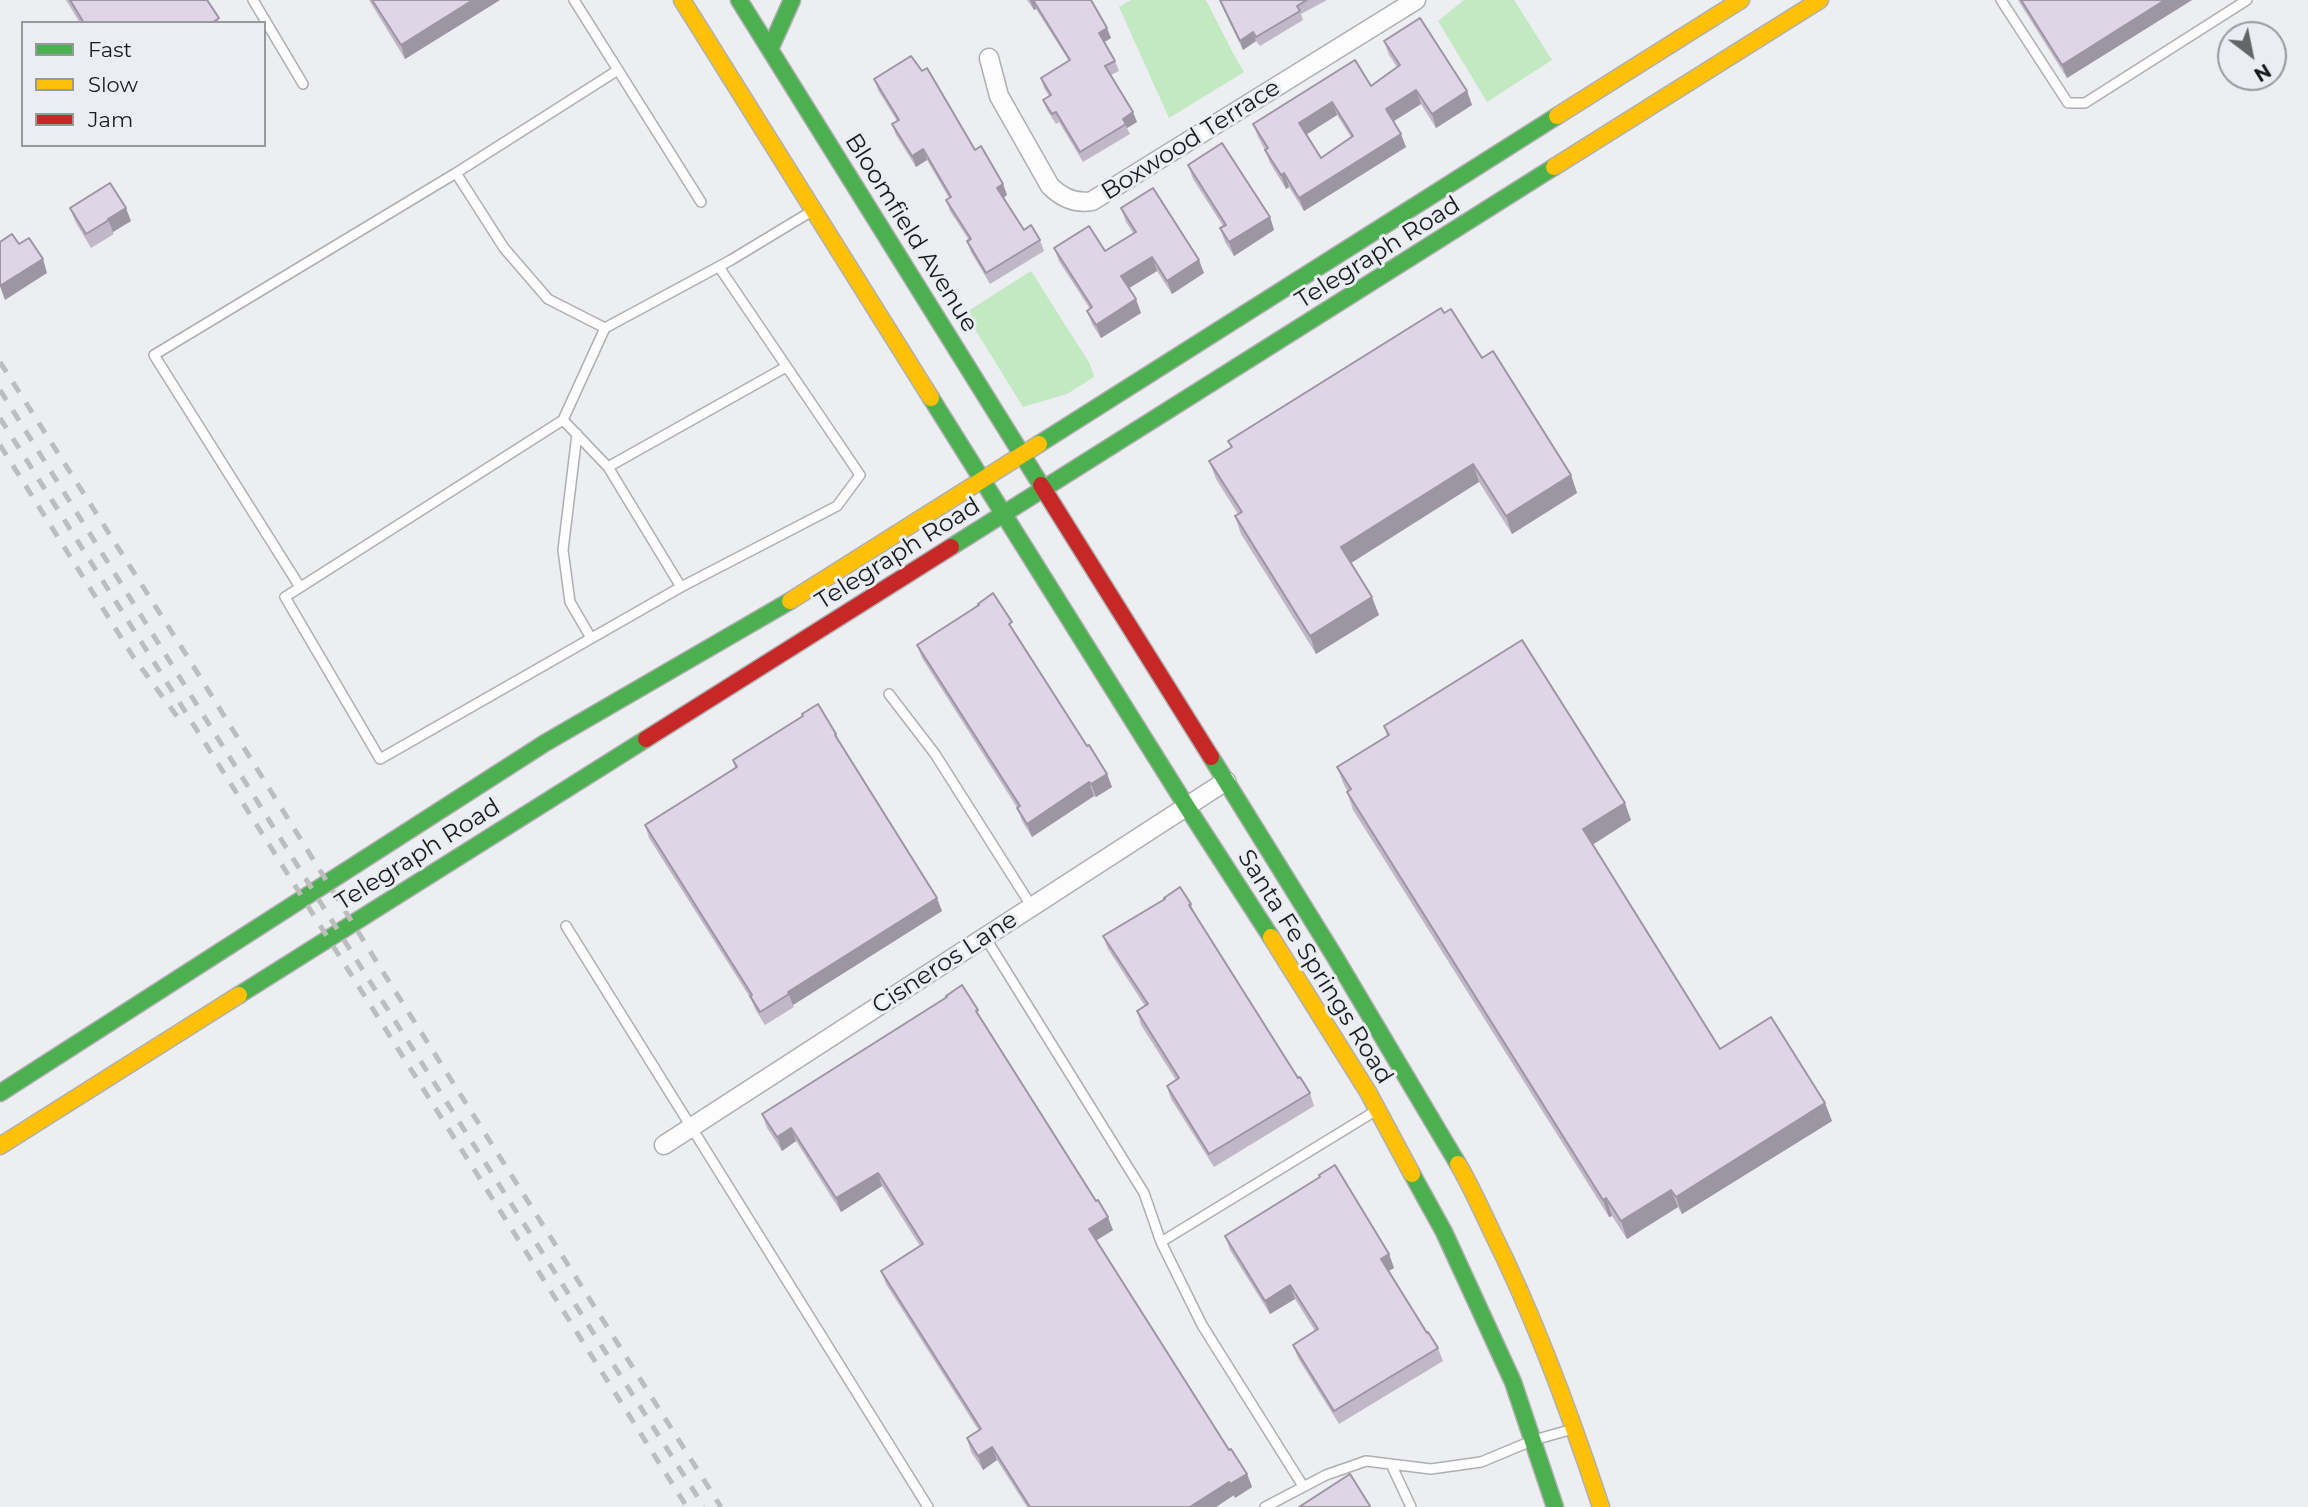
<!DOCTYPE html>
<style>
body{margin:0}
#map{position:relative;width:2308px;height:1507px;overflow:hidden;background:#eceef1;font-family:Montserrat,sans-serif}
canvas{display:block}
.legend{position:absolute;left:21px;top:21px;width:245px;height:126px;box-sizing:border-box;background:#eaeef3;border:2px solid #979a9d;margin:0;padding:9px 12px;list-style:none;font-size:21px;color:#1a1b1d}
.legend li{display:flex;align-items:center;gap:14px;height:35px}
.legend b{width:35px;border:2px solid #979a9d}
.north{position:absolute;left:2217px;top:21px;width:70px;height:70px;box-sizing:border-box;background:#eaeef3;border:2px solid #979a9d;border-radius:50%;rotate:148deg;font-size:19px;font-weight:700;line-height:28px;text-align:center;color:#1a1b1d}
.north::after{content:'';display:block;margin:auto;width:24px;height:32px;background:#646567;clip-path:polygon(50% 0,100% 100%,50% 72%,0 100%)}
</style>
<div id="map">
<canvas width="2308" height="1507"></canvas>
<ul class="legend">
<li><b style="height:9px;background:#4caf50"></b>Fast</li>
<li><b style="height:9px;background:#ffc107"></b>Slow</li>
<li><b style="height:9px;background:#c62828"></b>Jam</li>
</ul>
<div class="north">N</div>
</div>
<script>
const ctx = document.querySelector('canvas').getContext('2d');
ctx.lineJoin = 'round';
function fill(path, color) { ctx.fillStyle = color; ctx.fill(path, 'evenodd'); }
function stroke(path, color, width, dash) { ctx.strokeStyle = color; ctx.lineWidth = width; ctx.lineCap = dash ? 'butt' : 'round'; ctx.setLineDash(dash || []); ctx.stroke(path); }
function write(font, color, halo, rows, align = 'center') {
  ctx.font = font + ' Montserrat,sans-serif'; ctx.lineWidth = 6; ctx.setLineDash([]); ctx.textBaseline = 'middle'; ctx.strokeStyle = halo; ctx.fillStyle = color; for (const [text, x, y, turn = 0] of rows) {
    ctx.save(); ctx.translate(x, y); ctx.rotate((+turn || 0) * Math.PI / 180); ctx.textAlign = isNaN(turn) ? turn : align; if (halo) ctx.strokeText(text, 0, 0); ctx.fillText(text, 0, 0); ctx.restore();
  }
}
fill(new Path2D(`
 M1131,0H1206L1235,57L1244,72L1169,118L1119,7Z
 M1464,0H1514L1552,60L1487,102L1438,21Z
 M1031,271L1090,364L1094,377L1067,394L1023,407L965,313Z`), '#c2e9c1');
const lane = new Path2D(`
 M253,0L303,84
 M574,0L618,70
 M2001,0L2068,103H2085L2247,0
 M456,173L618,70L701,202
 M719,267L860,475L837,506L681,587L380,759L285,597L563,420L605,328L731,260L812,211
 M563,420L608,467
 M577,434L563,550L570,602L591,638
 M300,587L154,355L456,173L504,248L548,299L605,328
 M681,587L608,467L786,367
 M889,694L935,754L1032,907
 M566,926L928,1507
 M985,937L1144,1193L1161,1242L1202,1325L1303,1486
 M1161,1242L1377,1110
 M1391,1464L1411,1507
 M1265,1507L1326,1475L1366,1461L1431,1469L1481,1462L1534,1440L1573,1429`);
const street = new Path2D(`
 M989,58L999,96L1050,186C1062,198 1075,204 1092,201L1416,0
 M664,1145L1226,781`);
const fast = new Path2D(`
 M739,0L1041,485
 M770,49L792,0
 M931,398L1187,807L1271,937
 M1039,444L1557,116
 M951,547L1554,167
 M1211,757L1335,957L1458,1164
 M239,995L646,739
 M0,1093L545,743L790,601
 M1412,1174L1444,1232L1513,1382L1555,1507`);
const slow = new Path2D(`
 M682,0L931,398
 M1557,116L1741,0
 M1554,167L1820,0
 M790,601L1039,444
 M1271,937L1368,1092L1412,1174
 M0,1146L239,995
 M1458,1164C1471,1186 1481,1209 1492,1232C1536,1320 1570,1413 1601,1507`);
const jam = new Path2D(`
 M1041,485L1211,757
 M646,739L951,547`);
stroke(lane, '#aeafb1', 12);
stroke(street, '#aeafb1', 21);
stroke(fast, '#aeafb1', 19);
stroke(slow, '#aeafb1', 19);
stroke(jam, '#aeafb1', 19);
stroke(lane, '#fcfcfd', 9);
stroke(street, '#fcfcfd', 18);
stroke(fast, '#4caf50', 16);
stroke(slow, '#ffc107', 16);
stroke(jam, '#c62828', 16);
stroke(new Path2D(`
 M0,362L187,656L383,972L721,1507
 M0,390L369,980L704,1507
 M0,418L687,1507
 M0,445L134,658L182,723`), '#bcbdbe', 5, [12, 12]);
fill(new Path2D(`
 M66,0H207L220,23H80Z
 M369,0H500L405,59Z
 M1027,0H1091L1111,38L1104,42L1115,61L1119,71L1111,75L1137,122L1127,128L1130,134L1083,162L1059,122L1056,124L1047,110L1043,100L1049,96L1044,88L1041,78L1069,61L1036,9L1034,10Z
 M1219,0H1327L1301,14L1303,20L1260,46L1256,41L1243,50Z
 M2018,0H2192L2067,78Z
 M1384,41L1467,91L1472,105L1436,128L1421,104L1393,121L1406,147L1304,211L1289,187L1286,189L1270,163L1265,150L1258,137L1253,124L1371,86L1397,67L1389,55ZM1337,115L1351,137L1321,158L1307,134Z
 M874,79L975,150L1003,184L1007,195L1004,198L1024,230L1040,240L1044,251L990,284L971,252L967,241L969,240L950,211L946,200L949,198L927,160L916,167L896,135L892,124L897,121L878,90Z
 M1188,165L1270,217L1274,230L1234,256L1225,242L1220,228L1223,226L1193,179Z
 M70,208L131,221L113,232L114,234L91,248L75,221Z
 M1121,208L1204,273L1172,294L1157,271L1129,288L1141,313L1101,338L1092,324L1087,311L1090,309L1059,261L1054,248L1105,251L1133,233L1126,222Z
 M1444,313L1482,358L1571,475L1577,493L1512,534L1479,482L1351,562L1379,615L1316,654L1241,534L1235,516L1238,514L1216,479L1209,461L1231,448L1228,441Z
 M1017,635L1087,746L1107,774L1112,787L1096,797L1094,796L1032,837L1022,821L1018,809L922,658L917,645Z
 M1384,726L1631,820L1592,845L1720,1049L1825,1103L1832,1121L1682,1214L1678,1207L1627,1239L1612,1216L1609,1217L1353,810L1347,792H1348L1344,785L1337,767L1387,736Z
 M836,734L840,743L942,911L793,1005L794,1007L765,1025L755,1009L751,999L649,838L645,825L735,768L733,760Z
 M1191,904L1194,913L1298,1078L1310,1093L1314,1106L1214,1167L1171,1099L1167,1086L1176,1080L1141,1025L1137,1011L1145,1006L1108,949L1103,936Z
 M982,1021L1113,1230L1096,1240L1229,1450L1247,1474L1252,1487L1235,1498L1234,1495L1216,1507H1027L997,1460L983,1470L971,1452L967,1438L979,1431L886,1284L881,1271L920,1246L882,1186L841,1212L796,1141L782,1151L767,1128L762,1114Z
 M1225,1236L1389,1254L1394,1268L1388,1271L1427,1333L1438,1348L1443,1361L1339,1424L1298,1358L1293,1345L1315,1331L1295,1299L1270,1314L1230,1250Z`), '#c0b7c7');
fill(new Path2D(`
 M473,0H500L405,59L401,45Z
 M1030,0H1033L1036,9L1034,10Z
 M2165,0H2192L2067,78L2062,65Z
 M1107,28L1111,38L1103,43L1099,33Z
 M1253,32L1256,41L1243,50L1240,41Z
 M1416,90L1421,104L1391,123L1386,109Z
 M1467,91L1472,105L1436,128L1432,114Z
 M1332,102L1337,115L1304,136L1299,123Z
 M1133,112L1137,122L1127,128L1123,119Z
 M1401,134L1406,147L1304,211L1299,198Z
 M923,149L927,160L916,167L912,156Z
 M1284,173L1289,187L1286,189L1281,175Z
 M1003,184L1007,195L1001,199L997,188Z
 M126,208L131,221L113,232L108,219Z
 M1270,217L1274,230L1234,256L1229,242Z
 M1152,257L1157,271L1126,290L1121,276Z
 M43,259L47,273L5,300L0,286Z
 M1199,260L1204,273L1172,294L1167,281Z
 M1136,299L1141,313L1101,338L1096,325Z
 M1473,464L1479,482L1348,565L1341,547Z
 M1571,475L1577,493L1512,534L1506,516Z
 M1372,597L1379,615L1316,654L1310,636Z
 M1107,774L1112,787L1096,797L1091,784Z
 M1089,782L1094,796L1032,837L1027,824Z
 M1625,803L1631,820L1589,847L1583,829Z
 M937,898L942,911L793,1005L788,992Z
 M1825,1103L1832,1121L1682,1214L1676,1197Z
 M791,1128L796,1141L782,1151L777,1137Z
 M878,1173L882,1186L841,1212L836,1198Z
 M1671,1190L1678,1207L1627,1239L1621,1221Z
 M1606,1198L1612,1216L1609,1217L1603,1200Z
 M1108,1217L1113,1230L1094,1242L1089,1229Z
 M1389,1254L1394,1268L1385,1273L1381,1259Z
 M1290,1285L1295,1299L1270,1314L1265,1301Z
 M992,1447L997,1460L983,1470L978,1456Z
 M1247,1474L1252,1487L1235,1498L1230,1484Z
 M1229,1482L1234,1495L1216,1507H1190Z`), '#9c95a2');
const building = new Path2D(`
 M70,0H207L219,18L212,23H84Z
 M372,0H473L401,45Z
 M1033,0H1091L1107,28L1099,33L1115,61L1105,66L1133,112L1123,119L1126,124L1080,152L1056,112L1052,114L1043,100L1051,95L1041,78L1070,60Z
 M1220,0H1307L1297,6L1300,11L1256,37L1253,32L1240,41Z
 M2021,0H2165L2062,65Z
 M1420,18L1467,91L1432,114L1416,90L1386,109L1401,134L1299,198L1284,173L1281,175L1265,150L1268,148L1253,124L1355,60L1371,86L1400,65L1384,41ZM1332,102L1353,136L1321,158L1299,123Z
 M911,56L922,71L927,68L975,150L981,146L1003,184L997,188L1024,230L1031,225L1040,240L986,273L967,241L971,239L946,200L951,197L923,149L912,156L892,124L899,120L874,79Z
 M1222,143L1270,217L1229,242L1220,228L1226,225L1188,165Z
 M110,183L126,208L108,219L109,220L86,234L70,208Z
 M1153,188L1199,260L1167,281L1152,257L1121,276L1136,299L1096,325L1087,311L1092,307L1054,248L1089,226L1105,251L1136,232L1121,208Z
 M12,234L19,244L29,238L43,259L0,286V242Z
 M1441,308L1444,313L1451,309L1482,358L1493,351L1571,475L1506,516L1473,464L1341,547L1372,597L1310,636L1235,516L1242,512L1209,461L1232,447L1228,441Z
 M993,593L1012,622L1009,624L1087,746L1089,745L1107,774L1091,784L1089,782L1027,824L1017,808L1020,806L917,645L979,605L978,604Z
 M1522,640L1625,803L1583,829L1720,1049L1771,1017L1825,1103L1676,1197L1671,1190L1621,1221L1606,1198L1603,1200L1347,792L1351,789L1337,767L1389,735L1384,726Z
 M818,704L836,734L835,735L937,898L788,992L789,994L760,1012L750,996L752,995L645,825L737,767L733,760L803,716L802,714Z
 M1180,887L1191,904L1189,905L1298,1078L1300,1077L1310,1093L1209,1154L1167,1086L1179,1078L1137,1011L1148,1004L1103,936L1165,899L1164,898Z
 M962,985L978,1010L976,1011L1096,1201L1098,1200L1108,1217L1089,1229L1229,1450L1231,1449L1247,1474L1230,1484L1229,1482L1190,1507H1030L992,1447L978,1456L967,1438L981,1429L881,1271L923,1244L878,1173L836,1198L791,1128L777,1137L762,1114L947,997L946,996Z
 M1335,1165L1389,1254L1381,1259L1427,1333L1428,1332L1438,1348L1334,1411L1293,1345L1318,1329L1290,1285L1265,1301L1225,1236L1320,1177L1319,1175Z
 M1350,1474L1370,1506L1369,1507H1299Z`);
fill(building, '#dfd5e7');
stroke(building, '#9c95a2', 2);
write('24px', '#1a1b1d', '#eaeef3', [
 ["Boxwood Terrace",1191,140,-32],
 ["Bloomfield Avenue",911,233,58],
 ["Telegraph Road",1378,253,-32],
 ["Telegraph Road",898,554,-32],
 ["Telegraph Road",418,855,-32],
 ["Cisneros Lane",945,963,-33],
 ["Santa Fe Springs Road",1315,967,58]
]);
</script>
